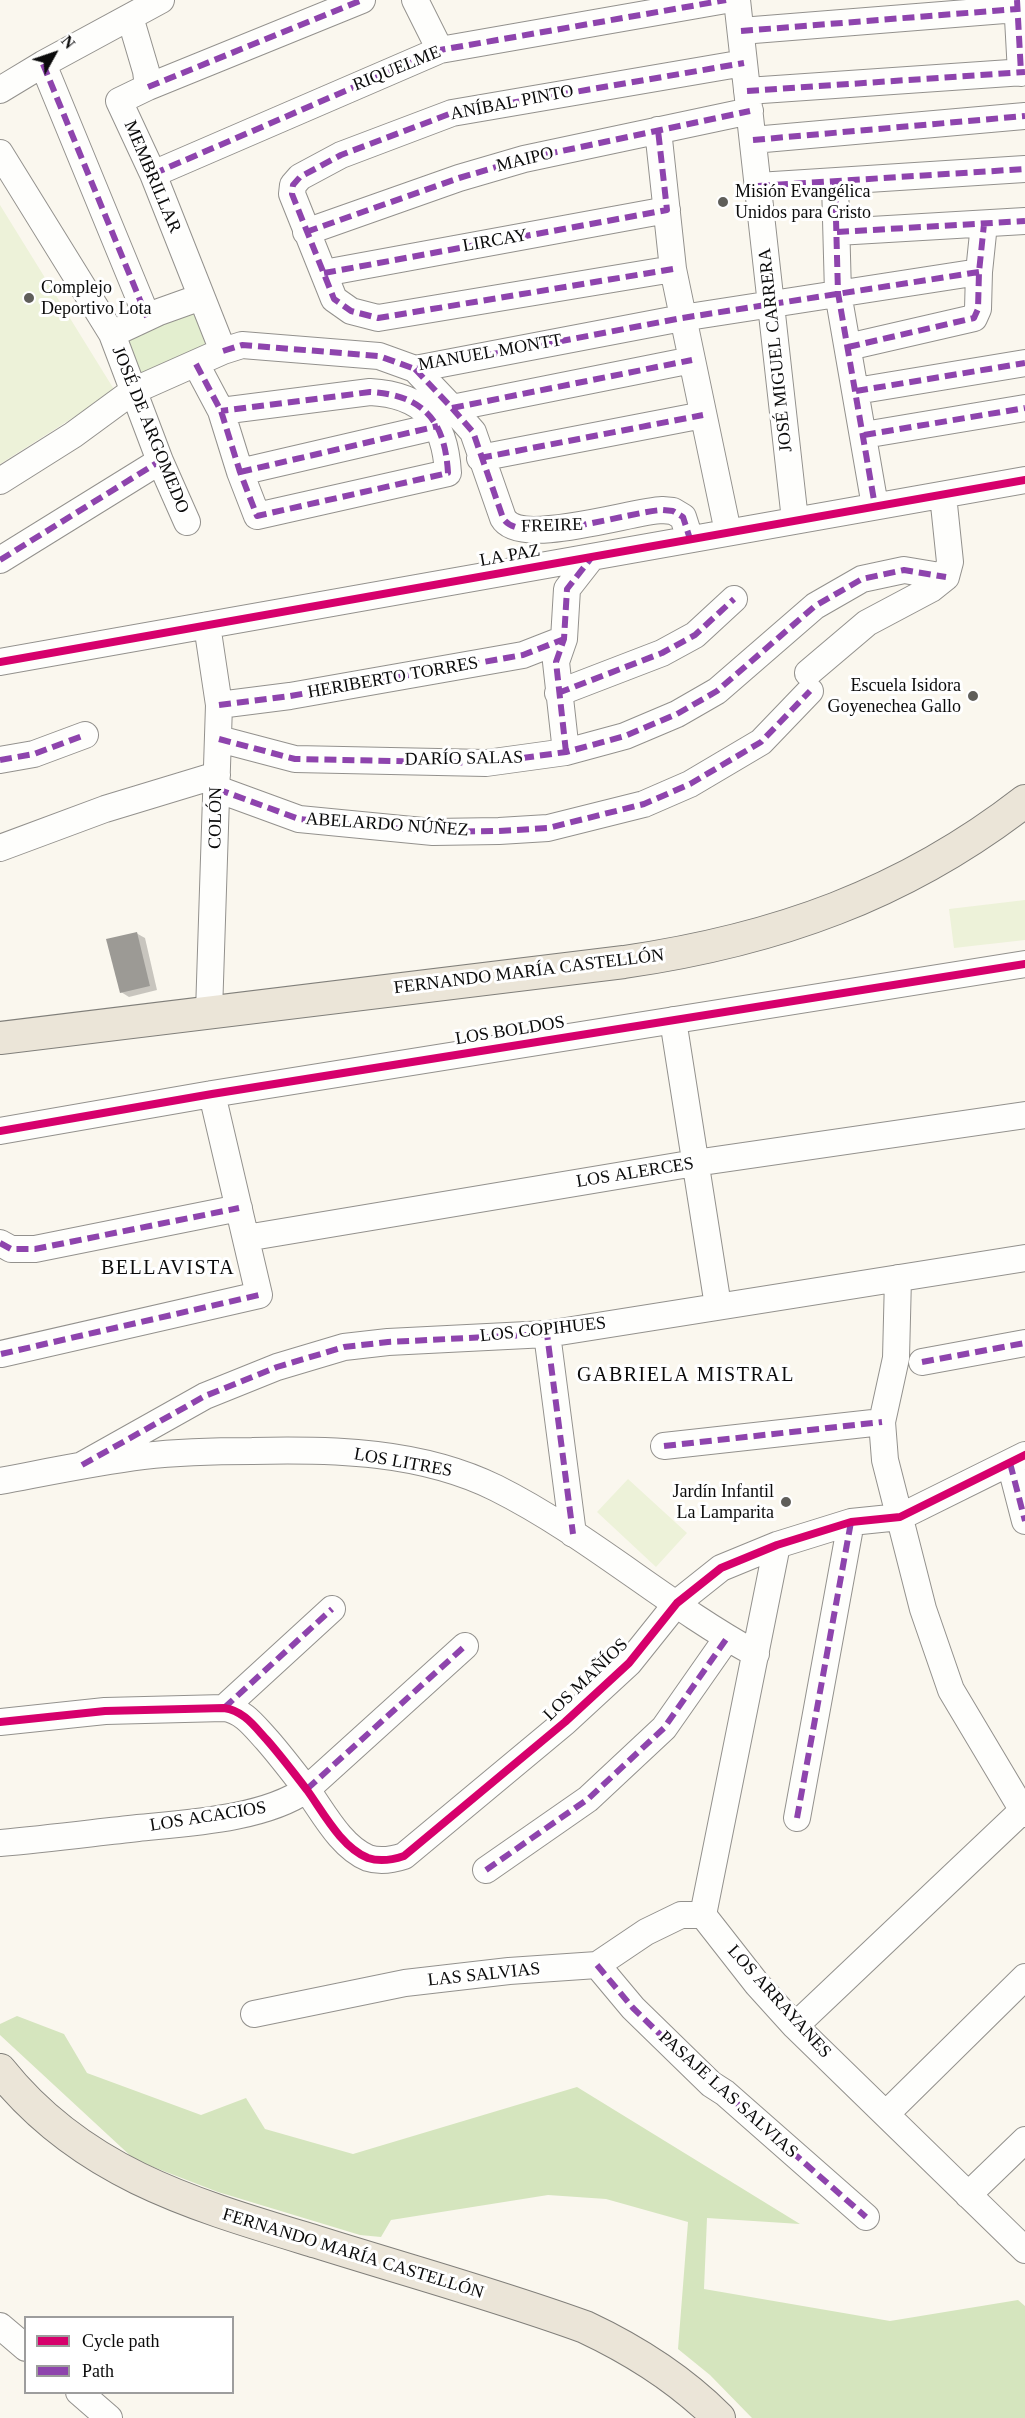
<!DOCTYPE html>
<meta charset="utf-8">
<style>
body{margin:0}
#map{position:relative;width:1025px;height:2418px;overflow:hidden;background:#faf7ee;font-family:Georgia,serif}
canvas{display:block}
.legend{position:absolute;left:24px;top:2316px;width:210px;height:78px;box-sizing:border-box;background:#fff;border:2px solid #9d9d9d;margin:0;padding:8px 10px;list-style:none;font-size:18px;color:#0b0b0b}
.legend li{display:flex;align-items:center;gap:12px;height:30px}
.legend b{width:30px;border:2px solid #9d9d9d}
.north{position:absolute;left:24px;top:24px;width:60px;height:60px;-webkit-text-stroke:4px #fff;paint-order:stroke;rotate:50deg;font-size:16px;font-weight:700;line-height:24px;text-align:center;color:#0b0b0b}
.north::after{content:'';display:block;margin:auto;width:21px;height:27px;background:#0b0b0b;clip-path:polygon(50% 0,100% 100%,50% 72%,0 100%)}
</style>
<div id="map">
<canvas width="1025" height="2418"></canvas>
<ul class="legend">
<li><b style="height:8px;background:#d6006c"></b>Cycle path</li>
<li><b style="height:8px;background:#8e44ad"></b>Path</li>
</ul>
<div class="north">N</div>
</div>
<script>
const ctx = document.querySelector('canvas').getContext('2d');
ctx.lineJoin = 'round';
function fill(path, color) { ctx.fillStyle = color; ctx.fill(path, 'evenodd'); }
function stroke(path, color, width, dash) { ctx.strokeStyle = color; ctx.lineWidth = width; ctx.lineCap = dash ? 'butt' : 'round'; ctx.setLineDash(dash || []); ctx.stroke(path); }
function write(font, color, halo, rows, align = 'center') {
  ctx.font = font + ' Georgia,serif'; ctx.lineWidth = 6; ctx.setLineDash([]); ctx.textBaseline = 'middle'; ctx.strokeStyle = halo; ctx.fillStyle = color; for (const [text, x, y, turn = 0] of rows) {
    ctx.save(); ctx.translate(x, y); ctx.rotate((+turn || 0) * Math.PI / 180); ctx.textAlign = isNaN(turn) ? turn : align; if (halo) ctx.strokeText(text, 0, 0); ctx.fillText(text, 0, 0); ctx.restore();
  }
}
fill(new Path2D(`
 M196,310L210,349L133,377L119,338Z`), '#e3eecf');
fill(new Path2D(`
 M17,2016L64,2034L87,2073L201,2115L246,2098L265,2129L353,2154L577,2087L800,2224L707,2218L704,2289L890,2321L1018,2300L1025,2306V2418H752L710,2375L678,2349L688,2222L606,2199L548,2195L391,2220L381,2237L360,2235L218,2192L135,2160L0,2035V2024Z`), '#d5e5be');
fill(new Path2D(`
 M0,205L115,391L0,464Z
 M1025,900V940L954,948L949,909Z
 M628,1479L687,1533L656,1567L597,1512Z`), '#edf2d9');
fill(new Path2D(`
 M136,933L145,938L157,990L129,997L121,992Z`), '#0003');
fill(new Path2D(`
 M137,932L150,986L120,993L106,939Z`), '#9c9a95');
const minor = new Path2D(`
 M415,0L440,50
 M737,0L795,520
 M1017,0L1021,73
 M130,17L146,71L148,87
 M741,31L1017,9
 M43,64L147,317
 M0,90L43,64L161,0
 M747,91L1025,72
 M658,130L673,269L728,532
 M753,140L1025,116
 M0,153L112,334L160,461L187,522
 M153,174L440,50L726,0
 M835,183L838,293L875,506
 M758,186L1025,169
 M306,232L459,178L524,159L750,111
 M837,232L1025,221
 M673,269L378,318L351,311L334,299L292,194L293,185L300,177L341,155L452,113L744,63
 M324,273L667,210
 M112,334L159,312L201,297
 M848,347L974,318L978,309L979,272L984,224
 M223,351L153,174L119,101L148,87L362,0
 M196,364L221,411L240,472L257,516L448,473C445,421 424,395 370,392L221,411
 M415,369L452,408L473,432L503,518C520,548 632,511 662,510L673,511L683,517L690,539
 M856,391L1025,363
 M452,408L692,360
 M864,435L1025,408
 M480,458L703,415
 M240,472L438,426
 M0,481L73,435L133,391L223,351L242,345L379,356L415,369L682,318L979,272
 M0,560L160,461
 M207,625L219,705L209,1012
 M0,662L1025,480
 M808,673L867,623L931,589L946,577L950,562L943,495
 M558,693L662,653L695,635L734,599
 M219,705L290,696L506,658L523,655L564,639
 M219,739L295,759L486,763L566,752L625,736L677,714L717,691L815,606L862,579L904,570L946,577
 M566,752L556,662L564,639L567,589L592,557
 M0,760L34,754L85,735
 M217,789L299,819L433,832L499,831L548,828L644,804L690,784L761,742L810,691
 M0,848L105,809L217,775
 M673,1020L718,1306
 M0,1131L212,1094L1025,964
 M246,1238L695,1163L1025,1115
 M0,1243L11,1249H35L239,1208
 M898,1278L896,1358L882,1422L885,1460L923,1609L951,1690L1025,1814
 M547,1334L573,1534
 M1,1354L259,1295L212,1094
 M922,1362L1025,1343
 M664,1446L882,1422
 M1010,1463L1025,1521
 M82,1465L205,1396L277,1367L344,1347L388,1342L547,1334L1025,1258
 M0,1481C48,1472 95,1462 143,1456C179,1452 216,1451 252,1451C334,1449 421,1451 496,1488C588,1534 666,1605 756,1654
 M777,1545L703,1915L757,1984L795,2026L1025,2250
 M224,1708L332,1609
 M0,1722L105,1711L224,1708C244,1711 254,1726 267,1740C281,1756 294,1773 307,1790C323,1812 341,1847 368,1858C380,1862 392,1860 404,1856L565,1722L629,1663L677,1603L721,1568L777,1545L851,1522L900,1517L1025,1455
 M797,1818L851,1522
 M0,1843C46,1839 92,1833 138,1828C188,1823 265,1819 307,1789L465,1646
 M486,1870L588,1799L664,1728L727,1638
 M597,1965L633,2008L711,2084L725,2093L866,2217
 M254,2014L405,1983L509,1971L597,1965L646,1932L681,1915H703
 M795,2026L1022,1811
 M886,2114L1025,1977
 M968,2195L1025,2140
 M0,2326L26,2348
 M79,2392L109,2418`);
const major = new Path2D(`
 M0,1038L624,962C775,940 904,895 1025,801
 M0,2070C83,2174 195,2205 317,2242C406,2270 497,2295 585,2327C634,2350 680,2379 719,2418`);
stroke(minor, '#93918d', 28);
stroke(major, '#807f7a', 34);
stroke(minor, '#fefefc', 26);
stroke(major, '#ebe5d8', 32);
stroke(new Path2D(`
 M1017,0L1021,73
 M741,31L1017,9
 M43,64L147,317
 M148,87L362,0
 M747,91L1025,72
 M753,140L1025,116
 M153,174L440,50L726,0
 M835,183L838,293L875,506
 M758,186L1025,169
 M306,232L459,178L524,159L750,111
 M837,232L1025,221
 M673,269L378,318L351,311L334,299L292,194L293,185L300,177L341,155L452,113L744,63
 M324,273L667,210L658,130
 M848,347L974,318L978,309L979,272L984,224
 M223,351L242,345L379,356L415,369L682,318L979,272
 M196,364L221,411L240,472L257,516L448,473C445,421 424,395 370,392L221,411
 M415,369L452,408L473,432L503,518C520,548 632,511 662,510L673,511L683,517L690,539
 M856,391L1025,363
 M452,408L692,360
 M864,435L1025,408
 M480,458L703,415
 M240,472L438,426
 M0,560L160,461
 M558,693L662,653L695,635L734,599
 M219,705L290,696L506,658L523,655L564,639
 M219,739L295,759L486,763L566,752L625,736L677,714L717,691L815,606L862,579L904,570L946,577
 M566,752L556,662L564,639L567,589L592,557
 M0,760L34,754L85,735
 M217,789L299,819L433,832L499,831L548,828L644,804L690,784L761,742L810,691
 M0,1243L11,1249H35L239,1208
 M1,1354L259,1295
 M922,1362L1025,1343
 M664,1446L882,1422
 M1010,1463L1025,1521
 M82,1465L205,1396L277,1367L344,1347L388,1342L547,1334L573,1534
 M224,1708L332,1609
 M307,1789L465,1646
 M797,1818L851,1522
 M486,1870L588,1799L664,1728L727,1638
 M597,1965L633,2008L711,2084L725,2093L866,2217`), '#8e44ad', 6, [12, 6]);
stroke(new Path2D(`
 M0,662L1025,480
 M0,1131L212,1094L1025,964
 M0,1722L105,1711L224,1708C244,1711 254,1726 267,1740C281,1756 294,1773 307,1790C323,1812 341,1847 368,1858C380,1862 392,1860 404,1856L565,1722L629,1663L677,1603L721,1568L777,1545L851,1522L900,1517L1025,1455`), '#d6006c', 8);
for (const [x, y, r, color] of [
 [723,202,6,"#5f5e5a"],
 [29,298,6,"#5f5e5a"],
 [973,696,6,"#5f5e5a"],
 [786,1502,6,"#5f5e5a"]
]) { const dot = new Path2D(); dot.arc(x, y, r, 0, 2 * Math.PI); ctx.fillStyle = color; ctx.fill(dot); stroke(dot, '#fff', 2); }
write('18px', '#0b0b0b', '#fff', [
 ["RIQUELME",397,69,-22],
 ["ANÍBAL PINTO",512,103,-11],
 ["MAIPO",525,160,-14],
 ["MEMBRILLAR",152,177,67],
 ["LIRCAY",495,241,-10],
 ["JOSÉ MIGUEL CARRERA",776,350,-96],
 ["MANUEL MONTT",490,353,-10],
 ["JOSÉ DE ARGOMEDO",150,430,68],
 ["FREIRE",552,526,-2],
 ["LA PAZ",510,556,-10],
 ["HERIBERTO TORRES",393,678,-10],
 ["DARÍO SALAS",464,759,-1],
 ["COLÓN",216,818,-89],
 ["ABELARDO NÚÑEZ",387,825,4],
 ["FERNANDO MARÍA CASTELLÓN",529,972,-7],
 ["LOS BOLDOS",510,1031,-9],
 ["LOS ALERCES",635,1173,-9],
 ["LOS COPIHUES",543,1330,-6],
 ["LOS LITRES",403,1463,10],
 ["LOS MAÑÍOS",586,1680,-44],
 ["LOS ACACIOS",208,1817,-9],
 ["LAS SALVIAS",484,1975,-6],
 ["LOS ARRAYANES",779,2002,48],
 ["PASAJE LAS SALVIAS",728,2095,42],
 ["FERNANDO MARÍA CASTELLÓN",353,2254,17]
]);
write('18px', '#0b0b0b', '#fff', [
 ["Misión Evangélica",735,192],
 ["Unidos para Cristo",735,213],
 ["Complejo",41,288],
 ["Deportivo Lota",41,309],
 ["Escuela Isidora",961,686,"right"],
 ["Goyenechea Gallo",961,707,"right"],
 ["Jardín Infantil",774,1492,"right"],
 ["La Lamparita",774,1513,"right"]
], 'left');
ctx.letterSpacing = '1.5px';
write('20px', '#0b0b0b', '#fff', [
 ["BELLAVISTA",168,1269],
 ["GABRIELA MISTRAL",686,1376]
]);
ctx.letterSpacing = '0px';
</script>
